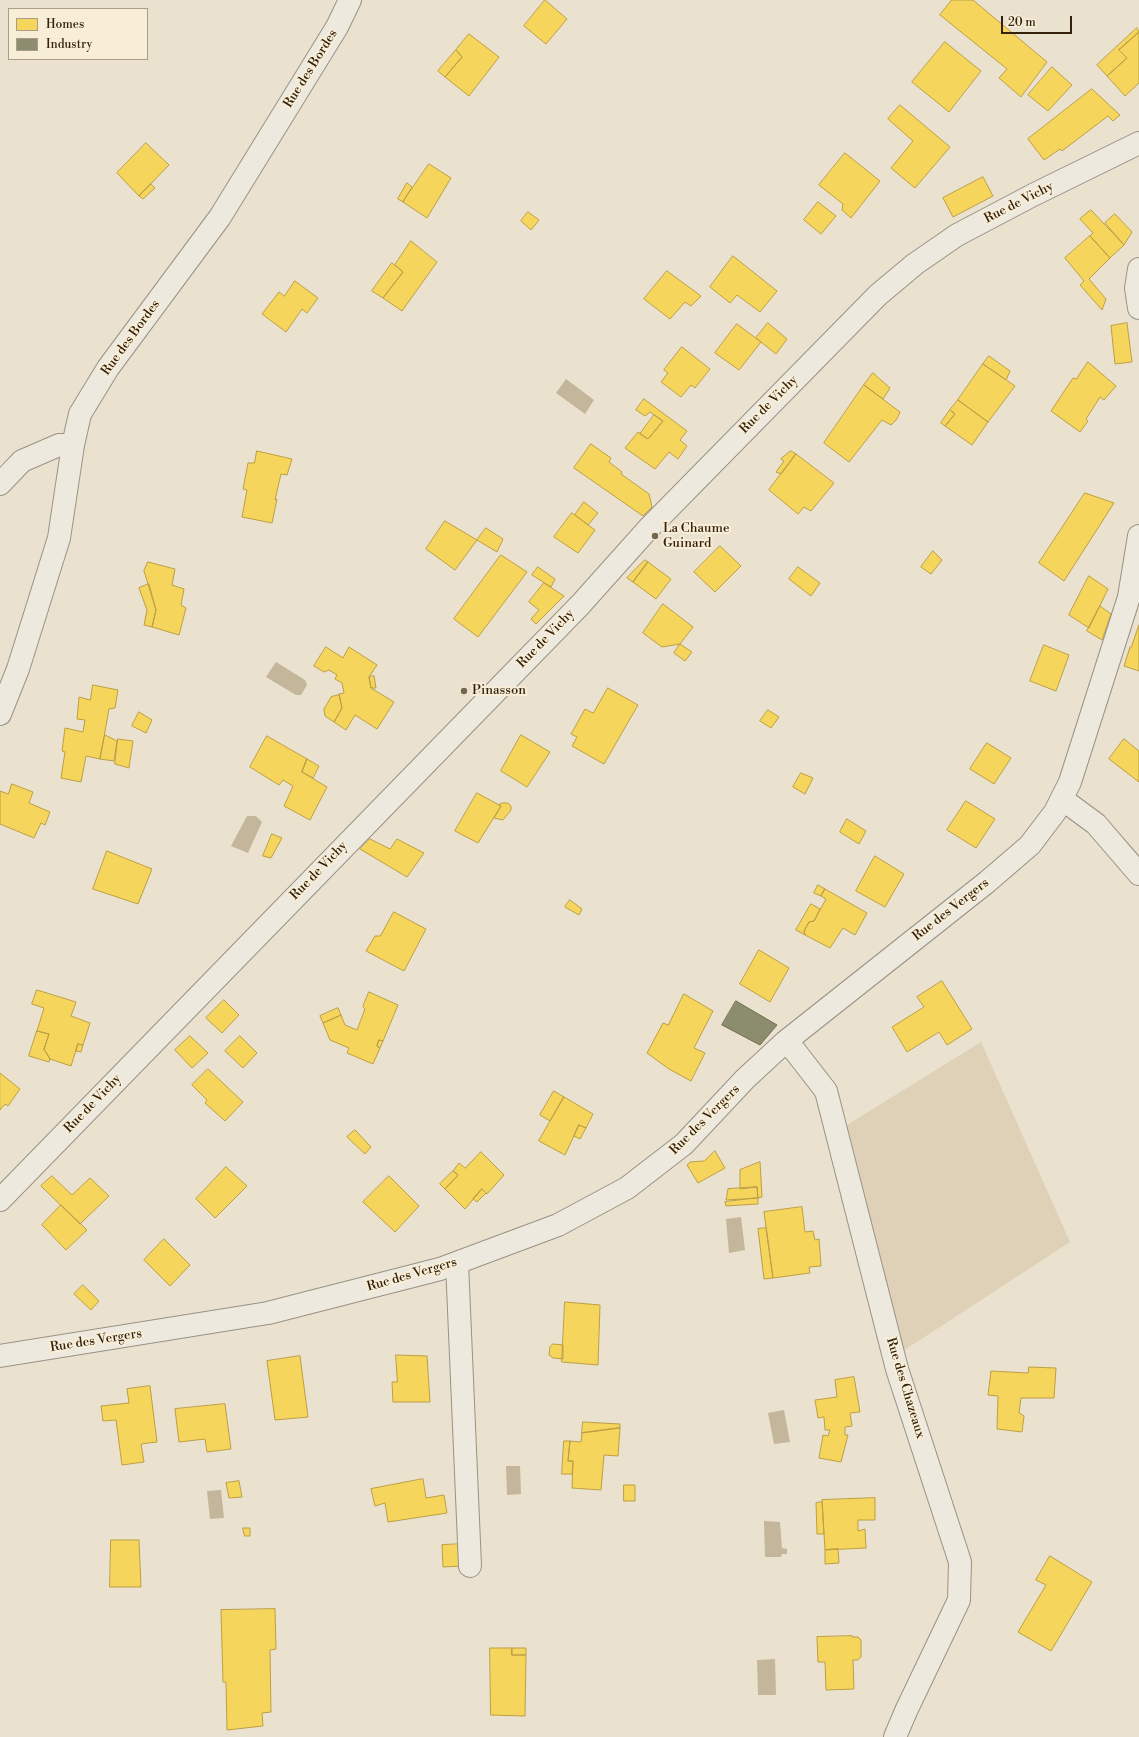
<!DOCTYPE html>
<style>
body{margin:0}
#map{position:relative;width:1139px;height:1737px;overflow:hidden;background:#eae1ce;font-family:"Libre Bodoni",serif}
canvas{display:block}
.legend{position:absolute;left:8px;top:8px;width:140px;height:52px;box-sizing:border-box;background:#f8eed8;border:1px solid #aa9c86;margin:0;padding:5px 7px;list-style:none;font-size:12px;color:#35220c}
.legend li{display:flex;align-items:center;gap:8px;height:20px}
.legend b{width:20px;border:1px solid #aa9c86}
.scale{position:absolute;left:1001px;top:16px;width:71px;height:18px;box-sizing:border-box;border:2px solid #35220c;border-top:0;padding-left:5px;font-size:12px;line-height:14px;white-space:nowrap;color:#35220c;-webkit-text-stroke:3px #f8eed8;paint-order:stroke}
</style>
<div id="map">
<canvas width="1139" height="1737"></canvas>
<ul class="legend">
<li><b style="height:11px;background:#f6d55c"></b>Homes</li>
<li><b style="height:11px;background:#8c8c6e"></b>Industry</li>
</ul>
<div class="scale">20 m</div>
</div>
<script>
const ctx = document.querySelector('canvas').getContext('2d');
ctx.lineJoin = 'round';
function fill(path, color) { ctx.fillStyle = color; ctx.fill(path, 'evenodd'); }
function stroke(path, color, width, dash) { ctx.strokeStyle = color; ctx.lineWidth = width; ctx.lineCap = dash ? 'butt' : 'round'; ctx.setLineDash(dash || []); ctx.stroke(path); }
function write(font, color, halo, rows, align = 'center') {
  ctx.font = font + ' "Libre Bodoni",serif'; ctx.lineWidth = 4; ctx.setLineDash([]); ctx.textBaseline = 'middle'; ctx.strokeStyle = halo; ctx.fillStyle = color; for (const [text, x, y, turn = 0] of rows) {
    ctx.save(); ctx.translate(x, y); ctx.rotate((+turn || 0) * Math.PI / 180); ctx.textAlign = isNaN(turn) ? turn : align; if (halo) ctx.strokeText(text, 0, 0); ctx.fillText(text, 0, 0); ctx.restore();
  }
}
fill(new Path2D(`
 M981,1042L1070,1242L903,1351L847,1125Z`), '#ded1b7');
fill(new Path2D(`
 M566,379L594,400L585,414L556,393Z
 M276,662L305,680L307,685L301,695H296L266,677Z
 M247,816H256L262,822L248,853L231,846Z
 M741,1217L745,1250L729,1253L726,1219Z
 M784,1410L790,1442L774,1444L768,1413Z
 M506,1466H520L521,1494L507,1495Z
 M221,1490L224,1518L210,1519L207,1491Z
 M764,1521L780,1522L782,1548L787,1549V1554H782L781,1557H765Z
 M775,1659L776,1695H758L757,1660Z`), '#c4b69b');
const homes = new Path2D(`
 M545,0L567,19L546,44L524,26Z
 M952,0H973L1047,62L1021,97L999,78L1007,69L940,15Z
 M1137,28L1139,32L1119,50L1127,58L1107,76L1097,65Z
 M1139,32V83L1125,96L1107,76L1127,58L1119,50Z
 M469,34L499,57L469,96L445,77L462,57L456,50Z
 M945,42L981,71L949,112L912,82Z
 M456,50L462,57L445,77L438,71Z
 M1052,67L1072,85L1048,111L1028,95Z
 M1092,89L1120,115L1113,121L1108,116L1062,151L1060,149L1044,160L1028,139Z
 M900,105L950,147L915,188L891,168L913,141L888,119Z
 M146,143L169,165L139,196L117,173Z
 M845,153L880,181L851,218L842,210L843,204L819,185Z
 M429,164L451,178L427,218L403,202Z
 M983,177L993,196L953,217L943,198Z
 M407,183L412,187L403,202L398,199Z
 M151,184L155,188L143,199L139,196Z
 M818,202L836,216L821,234L804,220Z
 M1091,210L1124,245L1110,258L1090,236L1093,233L1080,219Z
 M528,212L539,220L531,230L521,221Z
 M1115,214L1132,232L1124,245L1105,223Z
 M1090,236L1110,258L1089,279L1106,299L1102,310L1080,285L1084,281L1065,258Z
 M411,241L437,262L402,311L383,298L403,272L395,265Z
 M733,256L777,291L760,312L737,295L730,303L710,287Z
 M392,263L403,272L383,298L372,291Z
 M667,271L701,296L691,306L685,302L670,319L644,299Z
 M295,281L318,298L307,313L302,309L286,332L262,314L279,292L284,296Z
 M768,323L787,339L776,354L756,338Z
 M1127,323L1132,362L1115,364L1111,326Z
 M737,324L761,342L739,370L715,353Z
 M682,347L710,369L695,388L691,385L681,397L661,382L668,373L664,370Z
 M989,356L1010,371L1006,380L983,364Z
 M1088,362L1116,386L1104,400L1100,397L1086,419L1088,421L1080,432L1051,411L1073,378L1076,379Z
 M983,364L1015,386L988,422L958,400Z
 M873,373L890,388L883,399L864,385Z
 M864,385L900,412L897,419L891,425L882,420L849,462L824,443Z
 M644,399L687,431L680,440L687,446L678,459L669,452L655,469L625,448L638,432L648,439L663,421L650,412L645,416L636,410Z
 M958,400L988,422L972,445L945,426L955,414L950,410Z
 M950,410L955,414L945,426L941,423Z
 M654,415L663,421L648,439L640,434Z
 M591,444L611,458L609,462L622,472L621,474L649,494L652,507L643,516L574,468Z
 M257,451L292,459L287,475L281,474L275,500L277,499L272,523L242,517L247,490L243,489L248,463H254Z
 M791,451L796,454L781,474L776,472L784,461L781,459Z
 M796,454L834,483L811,511L804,507L798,514L769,490Z
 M1085,493L1114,503L1064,581L1039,563Z
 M584,502L598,513L588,525L575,515Z
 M572,513L595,530L578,553L554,537Z
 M445,521L477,540L455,570L426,549Z
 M486,528L503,539L497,552L477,540Z
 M720,546L741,566L715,592L694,572Z
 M933,551L942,560L931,574L921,567Z
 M501,555L527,572L478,637L454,619Z
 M645,560L648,562L633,582L627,578Z
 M148,562L175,569L172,585L184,589L181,605L186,608L179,635L152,627L156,610L144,571Z
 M648,562L671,579L656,599L633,582Z
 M538,567L555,579L551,587L532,575Z
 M798,567L820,583L811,596L789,579Z
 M1089,576L1108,589L1089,628L1069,615Z
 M544,583L564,596L536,624L531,619L539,610L529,602Z
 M149,584L156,610L152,627L144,625L147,610L139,588Z
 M663,604L693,627L680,644L662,647L643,633Z
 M1100,606L1111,614L1102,640L1087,631Z
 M1139,625V671L1124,666L1130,647H1131Z
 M680,644L692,652L685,661L674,653Z
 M1044,645L1069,655L1056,691L1030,681Z
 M326,647L343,658L349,647L377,665L369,677L371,688L394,702L377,729L355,715L346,730L334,722L342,708L339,694L344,693L342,683L335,679L337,675L329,670L324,672L314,666Z
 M374,676L376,688H371L369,677Z
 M93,685L118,690L115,708L109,709L100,759L86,756L81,782L61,778L65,752L62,751L65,728L83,732L85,720L77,719L79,697L90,700Z
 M465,687L468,689L464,696L460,693Z
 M608,688L638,705L604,764L572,746L577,737L571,734L585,709L593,713Z
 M339,695L342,708L334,722L325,716L324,709L331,697Z
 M768,710L779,717L771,728L760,721Z
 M139,712L152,720L146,733L132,726Z
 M105,735L117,741L114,761L100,759Z
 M521,735L550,752L527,787L501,771Z
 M267,736L307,759L302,772L327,787L310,820L284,806L293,786L283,780L279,785L250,767Z
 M118,739L133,741L129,768L115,764Z
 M1124,739L1139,751V782L1109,759Z
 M987,743L1011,758L994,784L970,769Z
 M307,759L319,766L313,778L302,772Z
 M801,773L813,778L805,794L793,787Z
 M12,784L33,792L29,803L50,812L45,825L41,823L34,838L0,824V791L8,794Z
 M477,793L501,806L478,843L455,831Z
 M966,801L995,819L976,848L947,830Z
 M502,803H508L511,806V810L503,820L494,818L501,806L499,805Z
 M847,819L866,831L859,844L840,832Z
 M272,834L282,838L271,858L263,856Z
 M370,839L390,849L397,839L424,853L407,877L360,849Z
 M107,851L152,869L138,904L93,889Z
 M875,856L904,874L885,907L856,891Z
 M818,885L825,889L821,896L814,893Z
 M825,889L867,913L855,935L843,928L830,948L805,935L804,931L809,922L814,921L826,899L821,896Z
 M570,900L582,909L579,915L565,907Z
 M811,904L820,909L814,921L809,922L804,931L805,935L796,930Z
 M394,912L426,929L404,971L366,951L375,936H380Z
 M759,950L789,968L770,1002L740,984Z
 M942,981L972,1029L947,1045L939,1032L907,1052L892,1027L924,1007L917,997Z
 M37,990L76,1002L71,1016L90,1023L83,1045L78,1044L71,1066L50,1059L44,1049L49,1034L37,1031L44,1008L32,1004Z
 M369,992L398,1005L383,1041L379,1040L377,1046L380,1048L373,1064L347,1053L349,1048L330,1040L323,1023L341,1015L345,1025L357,1030L365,1009L363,1007Z
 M684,994L713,1011L694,1048L705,1053L691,1081L669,1069L647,1053L663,1023L668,1025Z
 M224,1000L239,1015L222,1033L206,1018Z
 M338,1008L341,1015L323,1023L320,1016Z
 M37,1031L49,1034L44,1049L50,1059L49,1062L29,1056Z
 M190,1036L208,1053L192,1068L175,1050Z
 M240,1036L257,1053L243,1068L225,1051Z
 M379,1040L383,1041L380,1048L377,1046Z
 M78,1044L83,1045L81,1052L76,1051Z
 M208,1069L243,1102L225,1121L205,1103L207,1100L192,1085Z
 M0,1073L20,1089L8,1106L5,1104L0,1110Z
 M554,1091L564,1097L550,1121L540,1115Z
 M564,1097L593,1114L586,1128L579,1125L565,1155L539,1141Z
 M579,1125L586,1128L580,1139L574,1136Z
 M355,1130L371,1147L365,1154L347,1137Z
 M715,1151L725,1168L698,1183L687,1165L690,1162L704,1161Z
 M481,1152L504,1175L487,1194L482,1189L465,1209L445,1189L458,1175L453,1171L459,1163L465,1168Z
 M760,1162L762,1197L758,1198L757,1187L740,1189V1170Z
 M226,1167L247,1186L215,1218L196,1199Z
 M453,1171L458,1175L445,1189L440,1184Z
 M52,1176L72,1195L90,1178L109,1196L80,1224L41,1186Z
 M389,1176L419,1206L395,1232L363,1202Z
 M757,1187L758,1198L726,1200L728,1189Z
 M482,1189L486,1193L477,1202L473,1199Z
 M758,1198V1204L726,1206L725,1202Z
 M61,1205L87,1230L66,1250L42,1225Z
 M802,1207L805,1232L813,1231L815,1240L819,1239L821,1266L809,1267L810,1273L773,1278L764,1212Z
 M766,1228L773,1278L764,1279L758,1229Z
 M164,1239L190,1265L170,1286L144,1260Z
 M83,1285L99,1301L91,1310L74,1294Z
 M565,1302L600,1305L598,1365L562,1362Z
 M553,1344L563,1345V1359L553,1358L549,1355L550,1347Z
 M396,1355L427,1356L430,1402H393L392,1382H397Z
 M300,1356L308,1417L275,1420L267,1361Z
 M1029,1367L1056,1368L1054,1398H1021L1019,1413L1024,1416L1022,1432L997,1429L998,1396L988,1395L991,1371L1028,1373Z
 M854,1377L860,1412L850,1413L852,1426L845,1427V1435H848L841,1462L819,1458L823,1435L828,1436L830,1430H825L824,1417L818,1418L815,1400L837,1397L835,1380Z
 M150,1386L157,1442L141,1444L144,1462L122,1465L116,1420L103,1421L101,1406L129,1403L127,1389Z
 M225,1404L231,1449L207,1452L205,1439L179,1442L175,1409Z
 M583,1422L620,1424V1428L582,1433Z
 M620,1428L618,1456L604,1455L601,1490L572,1488L573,1461H568L570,1441L581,1442L582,1433Z
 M564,1441H570L568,1461H573L572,1474H562Z
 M423,1479L426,1498L444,1495L447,1513L388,1522L385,1503L375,1506L371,1489Z
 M239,1481L242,1497L229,1498L226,1483Z
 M624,1485H635V1501H624Z
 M875,1498V1520H858V1531L865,1529L866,1548L825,1550L822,1500Z
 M822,1502L824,1534H817L816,1503Z
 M243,1528H250V1536H245Z
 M111,1540H139L141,1587H110Z
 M463,1544V1566L443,1567L442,1545Z
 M838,1549L839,1563L825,1564V1550Z
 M1050,1556L1092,1582L1051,1651L1018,1632L1046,1585L1036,1580Z
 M275,1609L276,1649L270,1650L271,1712L262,1713L263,1726L227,1730L226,1682H223L221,1610Z
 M852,1636V1637H858L861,1640V1657L858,1660H853L854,1689L826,1690L825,1662H818L817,1637Z
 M490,1648H512V1655H526L525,1716L491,1715Z
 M512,1648H526V1655H512Z`);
fill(homes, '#f6d55c');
stroke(homes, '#bc9f44', 1);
const industry = new Path2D(`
 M736,1001L777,1025L760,1045L722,1025Z`);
fill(industry, '#8c8c6e');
stroke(industry, '#726c51', 1);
const minor = new Path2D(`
 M1139,269L1136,288L1139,308
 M0,484L22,461L59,445H73
 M0,714L18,669L59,538L73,445L80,414L108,368L220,217L337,27L350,0
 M1062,799L1096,824L1139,874
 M785,1042L795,1051L826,1091L897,1369L960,1562L959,1600L906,1711L895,1737
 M0,1200L580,605L648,529L878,295L915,264L957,235L1033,195L1139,143
 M457,1263L470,1566
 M0,1356L268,1313L440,1269L558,1225L627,1188L684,1144L745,1079L785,1042L987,882L1030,845L1055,812L1070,782L1129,597L1139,536`);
stroke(minor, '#999284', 24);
stroke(minor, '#ede9df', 22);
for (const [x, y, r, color] of [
 [655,536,4,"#746550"],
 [464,691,4,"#746550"]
]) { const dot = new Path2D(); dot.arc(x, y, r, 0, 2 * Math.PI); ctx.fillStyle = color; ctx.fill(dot); stroke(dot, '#f8eed8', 1.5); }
write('13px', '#35220c', '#f8eed8', [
 ["Rue des Bordes",311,69,-58],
 ["Rue de Vichy",1019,203,-27],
 ["Rue des Bordes",131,338,-54],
 ["Rue de Vichy",769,405,-45],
 ["Rue de Vichy",546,639,-46],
 ["Rue de Vichy",319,871,-46],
 ["Rue des Vergers",951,910,-38],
 ["Rue de Vichy",93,1104,-46],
 ["Rue des Vergers",705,1120,-45],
 ["Rue des Vergers",412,1275,-16],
 ["Rue des Vergers",96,1341,-9],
 ["Rue des Chazeaux",905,1388,73]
]);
write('13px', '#35220c', '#f8eed8', [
 ["La Chaume",663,529],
 ["Guinard",663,544],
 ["Pinasson",472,691]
], 'left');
</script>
